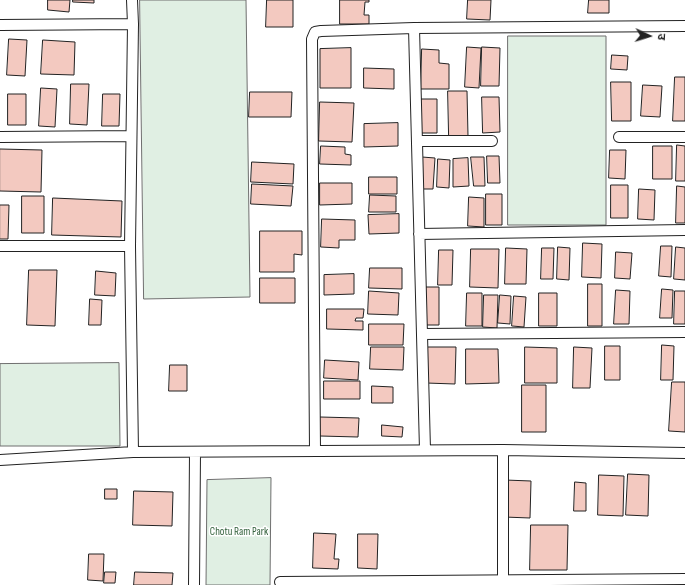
<!DOCTYPE html>
<meta charset="utf-8">
<style>
body{margin:0}
#map{position:relative;width:685px;height:585px;overflow:hidden;background:#fff;font-family:"Sofia Sans Condensed","Noto Sans Devanagari",sans-serif}
canvas{display:block}
.north{position:absolute;left:629px;top:16px;width:40px;height:40px;-webkit-text-stroke:3px #fff;paint-order:stroke;rotate:94deg;font-size:11px;font-weight:700;line-height:16px;text-align:center;color:#222}
.north::after{content:'';display:block;margin:auto;width:14px;height:18px;background:#222;clip-path:polygon(50% 0,100% 100%,50% 72%,0 100%)}
</style>
<div id="map">
<canvas width="685" height="585"></canvas>
<div class="north">उ</div>
</div>
<script>
const ctx = document.querySelector('canvas').getContext('2d');
ctx.lineJoin = 'round';
function fill(path, color) { ctx.fillStyle = color; ctx.fill(path, 'evenodd'); }
function stroke(path, color, width, dash) { ctx.strokeStyle = color; ctx.lineWidth = width; ctx.lineCap = dash ? 'butt' : 'round'; ctx.setLineDash(dash || []); ctx.stroke(path); }
function write(font, color, halo, rows, align = 'center') {
  ctx.font = font + ' "Sofia Sans Condensed",sans-serif'; ctx.lineWidth = 3; ctx.setLineDash([]); ctx.textBaseline = 'middle'; ctx.strokeStyle = halo; ctx.fillStyle = color; for (const [text, x, y, turn = 0] of rows) {
    ctx.save(); ctx.translate(x, y); ctx.rotate((+turn || 0) * Math.PI / 180); ctx.textAlign = isNaN(turn) ? turn : align; if (halo) ctx.strokeText(text, 0, 0); ctx.fillText(text, 0, 0); ctx.restore();
  }
}
const green = new Path2D(`
 M140,0H246L250,297L144,299Z
 M508,36H606V225H508Z
 M119,363L120,446H0V364Z
 M271,478L270,585H206L207,480Z`);
fill(green, '#e0efe3');
stroke(green, '#6f6f6f', 1);
const building = new Path2D(`
 M48,0H70L69,12L48,10Z
 M73,0H94V3L73,2Z
 M267,0H293V27H266Z
 M340,0H369V2H365L364,15H369V24H340Z
 M468,0H491L490,20L467,19Z
 M589,0H609V13H588Z
 M9,39L27,40L25,76L7,75Z
 M43,40L75,42L74,75L41,74Z
 M467,47L481,48L479,88L465,87Z
 M482,47L500,48L499,86H481Z
 M351,48V88H320V49Z
 M422,49L439,50V63L449,64V89H421Z
 M612,55L628,56L627,70L611,69Z
 M364,68L394,69V89L364,88Z
 M675,77H685V121H673Z
 M611,82H631V121H612Z
 M71,84H89L87,125L70,124Z
 M643,85L662,86L660,117L641,116Z
 M41,88L57,89L55,127L39,126Z
 M448,91H467L468,136H449Z
 M250,92H292L291,117H249Z
 M8,94H26V125H8Z
 M103,94H120L119,126H102Z
 M482,97H499L500,132L483,133Z
 M421,99H437V133H420Z
 M320,102L354,103L352,142L319,141Z
 M398,123V146L364,147V124Z
 M677,145L685,146V181H676Z
 M321,146L345,147V154L351,155V165L320,164Z
 M653,146H672V179H653Z
 M0,149L42,150L41,192L0,191Z
 M610,150H626L625,179L609,178Z
 M487,156H499L500,183H488Z
 M422,157L435,158L433,189H420Z
 M471,157H484L485,186H474Z
 M468,158L469,186L453,187V159Z
 M438,159L450,160L449,188L437,187Z
 M252,162L294,164L293,184L251,182Z
 M369,177H397V194H369Z
 M320,183H352V204L320,205Z
 M252,184L293,186L291,206L251,204Z
 M611,185H628V218H611Z
 M677,186L685,187V223H676Z
 M639,189L655,190L654,220L638,219Z
 M486,194H502V225H486Z
 M370,195L396,196V212H369Z
 M22,196H44V233H22Z
 M469,197L484,198V227L468,226Z
 M53,198L122,201L121,237L52,235Z
 M0,205H9L8,239H0Z
 M399,214V233L369,234L368,215Z
 M322,219L355,220V240H339V248L321,247Z
 M260,231H302V255L294,254V272H260Z
 M583,243L602,244L601,278L582,277Z
 M661,246H672L671,277L659,276Z
 M558,247L570,248L569,280L557,279Z
 M676,247L685,248V280L674,279Z
 M506,248L527,249L526,284H505Z
 M542,248H554L553,279H541Z
 M471,249H499L498,288L470,287Z
 M439,250H453L452,285H438Z
 M616,252L632,253L630,279L615,278Z
 M370,268H402V289L369,288Z
 M29,270H57L55,326L27,325Z
 M96,271L116,273L115,296L95,295Z
 M354,274V294L324,295V275Z
 M260,278H295V303H260Z
 M588,284H602V326H588Z
 M423,287H439V325H424Z
 M662,289L673,290L672,318H660Z
 M616,290L630,291L629,324H614Z
 M369,291L399,293L398,315L368,314Z
 M675,291H685V324H674Z
 M467,293H482V326H466Z
 M539,293H557V326H539Z
 M484,295H498L497,328L483,327Z
 M500,295L511,296L510,324L498,323Z
 M514,296L526,297L524,327L512,326Z
 M90,299L102,300L101,325H89Z
 M327,309H364L363,318H356L355,321H363V330L327,329Z
 M369,324H404L403,345H369Z
 M662,345L674,346L673,380H661Z
 M605,346H620V380H605Z
 M371,347H404L403,370L370,369Z
 M427,347H456L455,384L426,383Z
 M525,347L557,348V383H525Z
 M574,347L592,348L590,388H573Z
 M466,349H498L499,383L466,384Z
 M325,360L359,362L358,380L324,378Z
 M170,365H187V391H169Z
 M324,381H360V399H324Z
 M672,382H685V432L669,431Z
 M522,385H546V432H522Z
 M372,386L393,387V403H372Z
 M320,417L359,418L358,437L320,436Z
 M382,425L403,427L402,437L382,436Z
 M628,474L649,475L648,516L626,515Z
 M599,475L624,476L623,516L598,515Z
 M505,480L531,481L530,518L504,517Z
 M575,482L586,483V511H574Z
 M105,489H117V499H105Z
 M134,491L173,492L172,526L133,525Z
 M531,525H568L567,570H530Z
 M314,533L336,534L334,559H339L338,569L313,568Z
 M358,534H378L377,569L358,568Z
 M89,554H104L103,581L88,580Z
 M105,572H116L115,583H104Z
 M135,572L173,573L172,585H134Z`);
fill(building, '#f3c9c0');
stroke(building, '#222', 1);
const street = new Path2D(`
 M132,0L133,24L130,246L133,452
 M0,25L133,24
 M414,28L425,450
 M0,137L131,136
 M619,137H685
 M417,141H492
 M419,234L685,230
 M0,246H130
 M422,334L685,332
 M315,451L312,39L315,32L321,31L414,28L685,26
 M0,460L133,452L503,450L685,453
 M280,582L685,579
 M194,585L195,452
 M503,585V450`);
stroke(street, '#222', 12);
stroke(street, '#fff', 10);
write('11px', '#2f5e38', '#fff', [
 ["Chotu Ram Park",239,532]
]);
</script>
